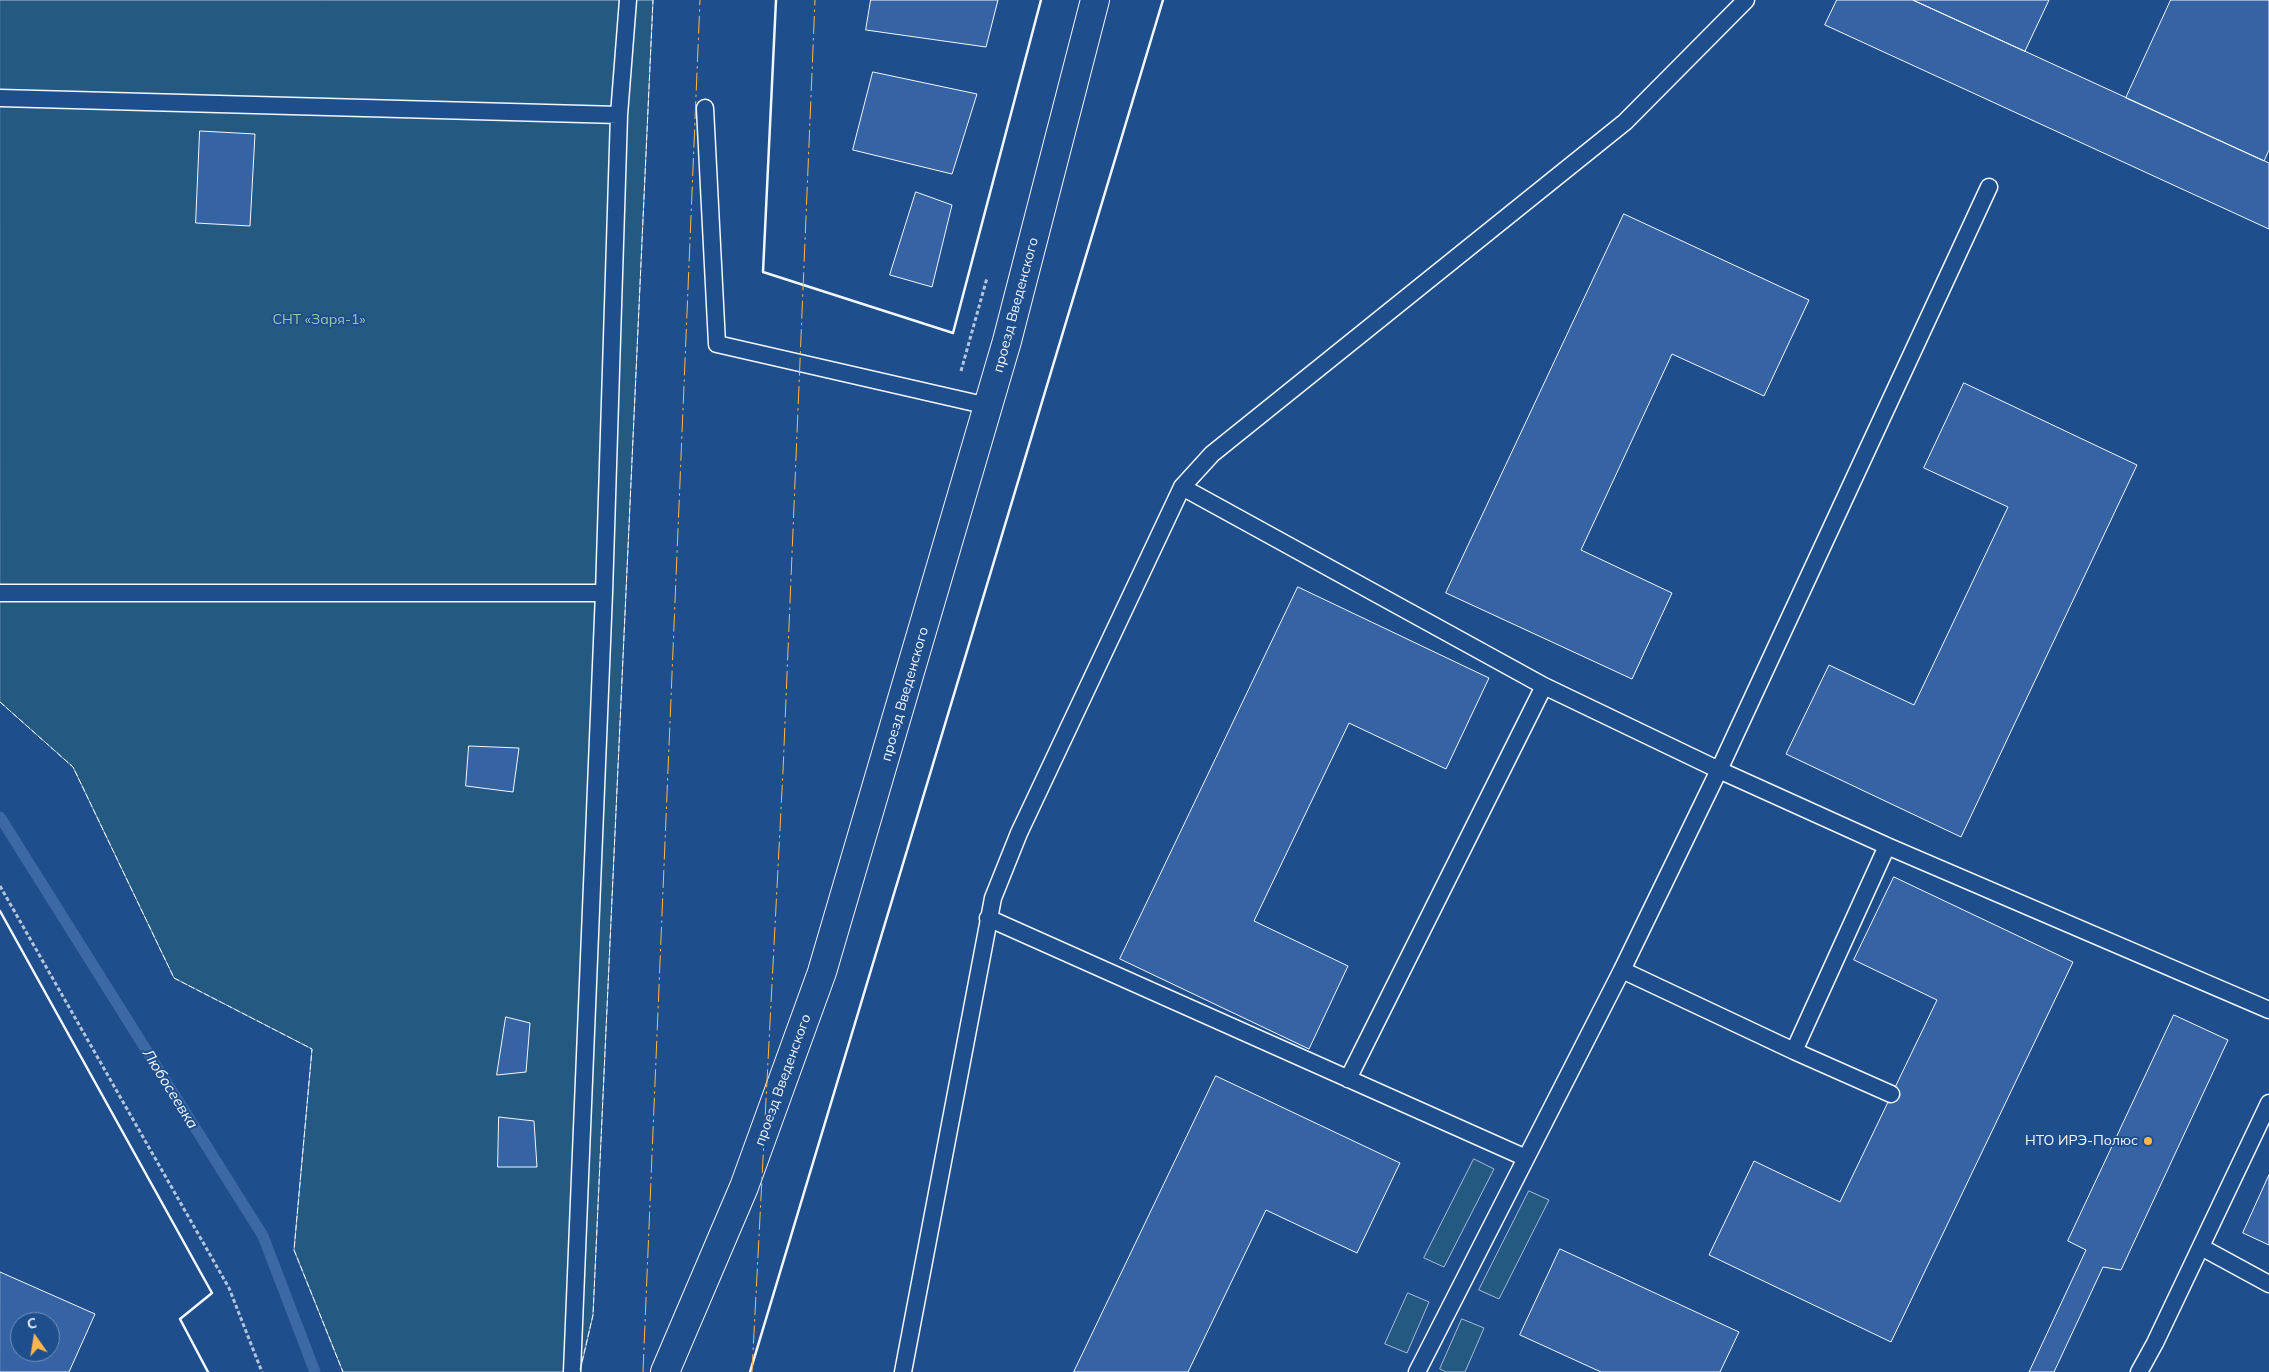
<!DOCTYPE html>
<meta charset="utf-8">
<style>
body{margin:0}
#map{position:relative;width:2269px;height:1372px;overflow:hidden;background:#1f4e8c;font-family:Mulish,sans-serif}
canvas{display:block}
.north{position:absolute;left:10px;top:1312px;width:50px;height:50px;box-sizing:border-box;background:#1f4e8c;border:1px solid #7391ba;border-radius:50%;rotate:347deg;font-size:14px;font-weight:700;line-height:20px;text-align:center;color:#f2f6ff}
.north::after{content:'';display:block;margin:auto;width:18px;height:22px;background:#ffb74d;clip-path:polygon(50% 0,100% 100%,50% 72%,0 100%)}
</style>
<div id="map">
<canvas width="2269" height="1372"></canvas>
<div class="north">С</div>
</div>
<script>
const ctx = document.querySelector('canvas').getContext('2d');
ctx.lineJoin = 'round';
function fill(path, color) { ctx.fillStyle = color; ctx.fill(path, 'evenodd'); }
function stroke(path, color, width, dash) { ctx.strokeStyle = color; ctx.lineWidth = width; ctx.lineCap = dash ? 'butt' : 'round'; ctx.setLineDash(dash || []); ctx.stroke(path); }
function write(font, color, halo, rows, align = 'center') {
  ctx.font = font + ' Mulish,sans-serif'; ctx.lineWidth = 4; ctx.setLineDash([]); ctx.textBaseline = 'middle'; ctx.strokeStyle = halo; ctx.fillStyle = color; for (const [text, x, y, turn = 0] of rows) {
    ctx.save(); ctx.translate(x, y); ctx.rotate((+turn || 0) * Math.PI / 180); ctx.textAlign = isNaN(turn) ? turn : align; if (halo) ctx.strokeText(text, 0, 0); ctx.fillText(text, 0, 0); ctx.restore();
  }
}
const green = new Path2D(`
 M0,0H653L593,1315L580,1372H343L294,1250L312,1049L174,978L73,767L0,702Z
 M1474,1159L1494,1169L1444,1267L1424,1258Z
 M1529,1191L1549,1200L1499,1299L1479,1290Z
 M1408,1293L1429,1302L1407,1353L1385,1344Z
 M1462,1319L1484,1328L1465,1372H1446L1440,1369Z`);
fill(green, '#245a82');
stroke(green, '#a8bbd7', 1);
stroke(new Path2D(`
 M0,817L263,1236L315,1372`), '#3b69a3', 11);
const building = new Path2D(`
 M871,0H998L986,47L866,30Z
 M1837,0H1913L2269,163V229L1825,25Z
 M1913,0H2049L2025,51Z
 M2171,0H2269V150L2264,161L2126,98Z
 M873,72L977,94L952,174L853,150Z
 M200,131L255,134L250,226L196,223Z
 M916,192L952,205L932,287L890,275Z
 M1624,214L1809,300L1764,396L1672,354L1581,550L1672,593L1632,679L1446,593Z
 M1964,383L2137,465L1961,837L1786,754L1829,665L1914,705L2008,507L1924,468Z
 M1298,587L1489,678L1446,769L1349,723L1254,921L1348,966L1309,1049L1120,959Z
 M469,746L519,748L513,792L466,786Z
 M1894,877L2073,962L1891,1342L1709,1255L1754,1161L1840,1202L1937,1000L1854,960Z
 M2174,1015L2228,1040L2121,1270L2103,1267L2054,1372H2029L2086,1250L2068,1241Z
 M506,1017L530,1023L526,1072L497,1075Z
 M1216,1076L1400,1163L1357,1253L1266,1210L1188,1372H1074Z
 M499,1117L534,1121L537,1167H498Z
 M2269,1175V1245L2243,1233Z
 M1560,1249L1739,1332L1720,1372H1601L1520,1335Z
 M0,1272L95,1314L69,1372H0ZM20,1322H50V1352H20Z`);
fill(building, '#3563a3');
stroke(building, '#f2f6ff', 1);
const lane = new Path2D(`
 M0,98L619,115
 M705,108L717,344L988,406
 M1182,487L1544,686
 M0,593H604
 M988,918L1526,1158
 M1622,970L1719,770L1887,846
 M1348,1079L1544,686L1719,770L1989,187
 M1891,1094L1794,1051L1887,846L2269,1010
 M2201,1247L2269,1284
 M572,1372L604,593L619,115L628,0
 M903,1372L993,898L1019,833L1182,487L1212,454L1625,122L1746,0
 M1417,1372L1622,970L1794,1051
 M2139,1372L2155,1343L2269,1103`);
const secondary = new Path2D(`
 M665,1372L744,1187L822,972L1007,341L1095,0`);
stroke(lane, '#f2f6ff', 19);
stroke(secondary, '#f2f6ff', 30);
stroke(new Path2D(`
 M961,371L987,278
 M0,886L229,1288L262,1372`), '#b3c4dc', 3, [4, 2.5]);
stroke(lane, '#1f4e8c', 16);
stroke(secondary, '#1f4e8c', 28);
stroke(new Path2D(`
 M0,702L73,767L174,978L312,1049L294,1250L343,1372
 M580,1370L593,1315L653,0`), '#f2f6ff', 1, [6, 2.5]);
stroke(new Path2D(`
 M776,0L763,272L953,333L1041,0
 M0,911L212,1293L180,1319L208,1372
 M750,1372L1163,0`), '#f2f6ff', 2.5);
stroke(new Path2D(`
 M643,1372L700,0
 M752,1372L783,771L815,0`), '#ffb74d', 1, [18, 4, 2.5, 4]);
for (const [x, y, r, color] of [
 [2148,1141,5,"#ffb74d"]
]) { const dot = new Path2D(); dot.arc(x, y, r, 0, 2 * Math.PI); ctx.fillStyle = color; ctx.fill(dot); stroke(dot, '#1f4e8c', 2); }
write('14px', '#f2f6ff', '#1f4e8c', [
 ["проезд Введенского",1016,305,-75],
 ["проезд Введенского",905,694,-74],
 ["проезд Введенского",783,1080,-70]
]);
write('14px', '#97c8a6', '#1f4e8c', [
 ["СНТ «Заря-1»",319,320]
]);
write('14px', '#f2f6ff', '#1f4e8c', [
 ["НТО ИРЭ-Полюс",2138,1141]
], 'right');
write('italic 15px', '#f2f6ff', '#1f4e8c', [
 ["Любосеевка",170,1089,58]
]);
</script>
